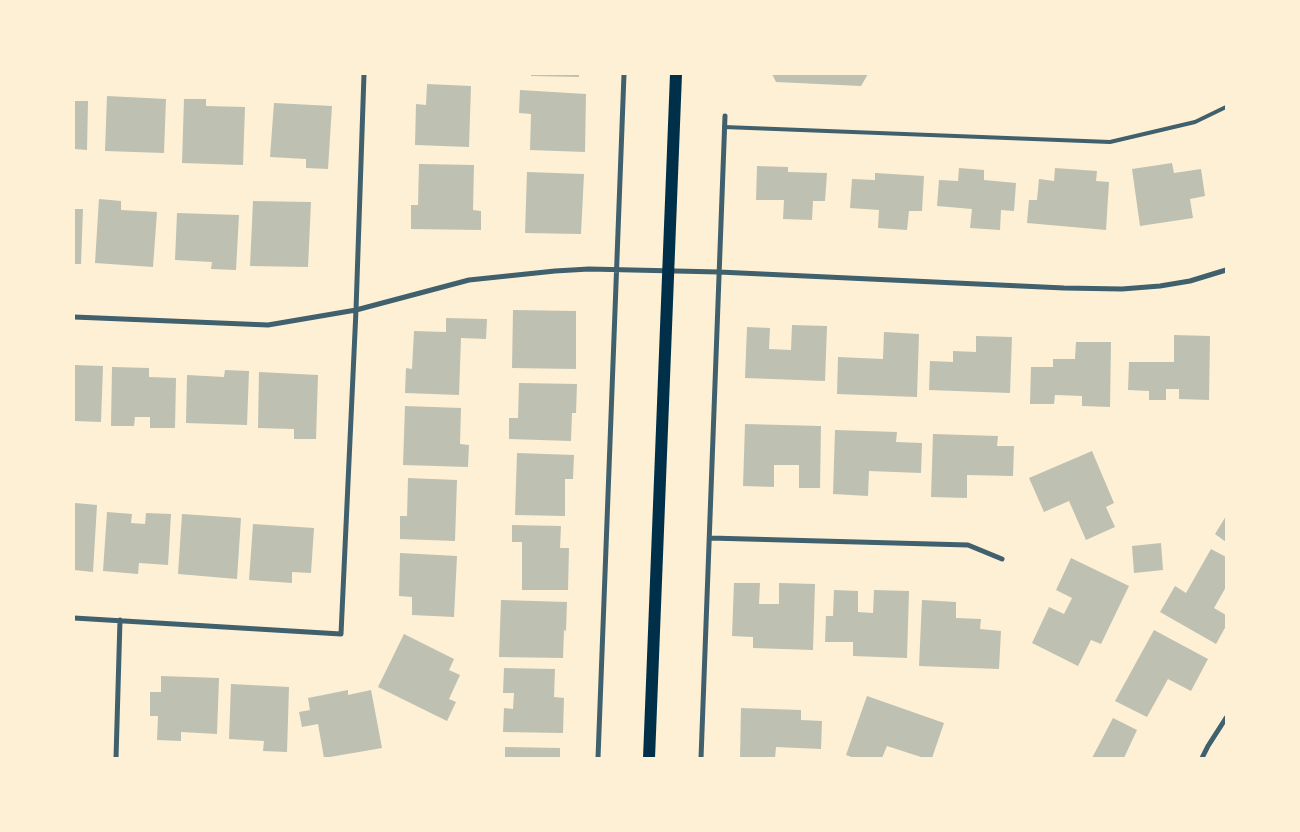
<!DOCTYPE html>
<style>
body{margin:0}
#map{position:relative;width:1300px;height:832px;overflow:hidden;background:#fdf0d5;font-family:Karla,sans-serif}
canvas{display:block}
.frame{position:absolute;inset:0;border:75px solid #fdf0d5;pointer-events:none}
</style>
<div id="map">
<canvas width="1300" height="832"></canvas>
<div class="frame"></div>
</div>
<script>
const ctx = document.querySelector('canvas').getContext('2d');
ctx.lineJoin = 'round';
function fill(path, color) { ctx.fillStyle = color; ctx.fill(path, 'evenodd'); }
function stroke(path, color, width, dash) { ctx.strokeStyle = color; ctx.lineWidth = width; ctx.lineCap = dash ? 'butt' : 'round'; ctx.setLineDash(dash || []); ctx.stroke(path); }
fill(new Path2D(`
 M531,74H579V77L531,76Z
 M772,74H868L861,86L776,82Z
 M427,84L471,86L469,147L415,145L416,104L426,105Z
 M520,90L586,94L585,152L530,150L531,114L519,113Z
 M107,96L166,99L164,153L105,151Z
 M184,99H206V106L245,107L243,165L182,163Z
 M74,101H88L87,150L74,149Z
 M274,103L332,106L328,169L306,168V159L270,157Z
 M1172,163L1174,173L1201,169L1205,196L1190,199L1193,218L1140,226L1132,169Z
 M419,164L474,165L473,210L481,211V230L411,229V205H418Z
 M757,166L788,167V172L827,173L825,201H813L812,220L783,219L784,200H756Z
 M959,168L984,170V180L1016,183L1014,211L1001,210L1000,230L970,228L972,209L937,206L939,180L958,181Z
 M1055,168L1097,171L1096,181L1109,182L1106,230L1027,223L1029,200H1037L1039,179L1054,181Z
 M527,172L584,174L581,234L525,233Z
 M875,173L924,176L922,211H909L907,230L878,228L879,210L850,208L852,179L875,180Z
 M99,199L121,201V210L157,212L153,267L95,263Z
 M253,201L311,202L308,267L250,266Z
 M74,209H83L81,264H74Z
 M177,213L239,215L236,270L211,269L212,262L175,260Z
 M513,310L576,311V369L512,368Z
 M446,318L487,319L486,339L461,338L459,395L405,393L406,368L412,369L414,331L446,332Z
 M792,325L827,326L825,381L745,378L747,327L770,328L769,349L791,350Z
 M884,332L919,334L917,397L837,394L838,357L883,359Z
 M1174,335L1210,336L1209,400L1179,399V389H1166V400H1149V391L1128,390L1129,362H1174Z
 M976,336L1012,337L1010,393L929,390L930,361L953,362V351L976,352Z
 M1076,342H1111L1110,407L1082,406V396L1055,395L1054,404H1030L1031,367H1053V359H1075Z
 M74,365L103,366L101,422L74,421Z
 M112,367L149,368V377L176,378L175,428H150V417H135L134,426H111Z
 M225,370L249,371L247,425L186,423L187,375L224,377Z
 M259,372L318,375L316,439H294V429L258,428Z
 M519,383L577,384L576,413H572L571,441L509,439V418H518Z
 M405,406L461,408L460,444L469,445L468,467L403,465Z
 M745,424L821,426L820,488H799V465H774V487L743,486Z
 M835,430L897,432L896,442L922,443L921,473L869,471L868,496L833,494Z
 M933,434L998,436L997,446H1014L1013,476L967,475V498L931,497Z
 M1092,451L1114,503L1106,507L1115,527L1086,540L1069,501L1044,512L1029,478Z
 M517,453L574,455L573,479H565V516L515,515Z
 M408,478L457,480L455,541L400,539V516H407Z
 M75,503L97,505L93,572L74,570V514Z
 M107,512L132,514L131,523L145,524L146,513L171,514L168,565L139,563L138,574L103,571Z
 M182,514L241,518L237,579L178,574Z
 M1226,516V542L1215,534Z
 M253,524L314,528L311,573L292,572V583L249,580Z
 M512,525L561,526L560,548H569L568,590H522V542H512Z
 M1161,543L1163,570L1134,573L1132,546Z
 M1211,549L1226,557V587L1214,608L1226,615V626L1216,644L1160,612L1175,586L1186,593Z
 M400,553L457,556L454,617L412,615V597L399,596Z
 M1071,558L1129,586L1101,644L1091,640L1078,666L1032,643L1049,607L1064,614L1072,598L1056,590Z
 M734,583H760L759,604H779V583L815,584L813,650L753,648V637L732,636Z
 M834,590L858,591V612L873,613L874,590L909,591L907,658L853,656V642H825L826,616H833Z
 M501,600L567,602L566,631L564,630L563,658L499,657Z
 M922,600L956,602V618L981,619L980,629L1001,631L999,669L919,666Z
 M1154,630L1208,659L1191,691L1168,679L1147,717L1115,701Z
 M404,634L454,659L449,670L460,675L449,699L456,702L447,721L378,687Z
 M504,668L555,669L554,697L564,698L563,733L503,732L504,708L513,709L514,693H503Z
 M161,676L219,678L217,734L181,732V741L157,740L158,716H150V692H161Z
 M231,684L289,687L287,752L263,751L264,741L229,739Z
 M348,690V695L371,690L382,748L324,758L318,724L302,727L299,712L310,710L308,698Z
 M867,696L944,723L932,758H924L887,746L882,758H854L846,755Z
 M741,708L801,710V720L822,721L821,749L776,747L775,758H740Z
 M1113,718L1137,730L1124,758H1092Z
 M505,747L560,748V758H505Z`), '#bec0b2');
stroke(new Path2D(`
 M724,127L1110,142L1195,122L1226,107`), '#3f606c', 4);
stroke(new Path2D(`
 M74,317L268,325L356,310L469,280L555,271L589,269L719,272L1064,288L1122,289L1160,286L1190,281L1226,270
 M710,538L968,545L1002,559
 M74,618L341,634L356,310L364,74
 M116,758L120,620
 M598,758L624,74
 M701,758L725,116
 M1202,758L1208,746L1226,718`), '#3f606c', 5);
stroke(new Path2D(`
 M649,758L676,74`), '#003049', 12);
</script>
